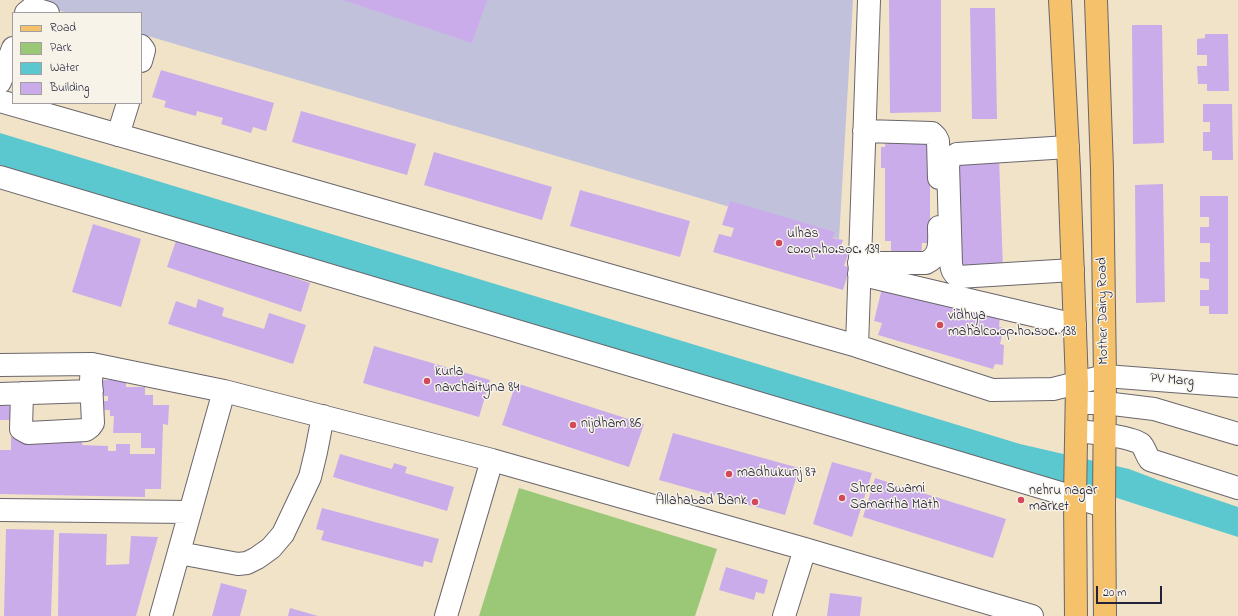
<!DOCTYPE html>
<style>
body{margin:0}
#map{position:relative;width:1238px;height:616px;overflow:hidden;background:#f1e3c8;font-family:"Indie Flower",sans-serif}
canvas{display:block}
.legend{position:absolute;left:12px;top:12px;width:130px;height:92px;box-sizing:border-box;background:#f7f3e8;border:1px solid #a29fa3;margin:0;padding:5px 7px;list-style:none;font-size:12px;color:#22223b}
.legend li{display:flex;align-items:center;gap:8px;height:20px}
.legend b{width:20px;border:1px solid #a29fa3}
.scale{position:absolute;left:1096px;top:586px;width:66px;height:18px;box-sizing:border-box;border:2px solid #22223b;border-top:0;padding-left:5px;font-size:12px;line-height:14px;white-space:nowrap;color:#22223b;-webkit-text-stroke:3px #f7f3e8;paint-order:stroke}
</style>
<div id="map">
<canvas width="1238" height="616"></canvas>
<ul class="legend">
<li><b style="height:5px;background:#f5c16b"></b>Road</li>
<li><b style="height:11px;background:#9ac876"></b>Park</li>
<li><b style="height:11px;background:#5bc8cf"></b>Water</li>
<li><b style="height:11px;background:#cbacea"></b>Building</li>
</ul>
<div class="scale">20 m</div>
</div>
<script>
const ctx = document.querySelector('canvas').getContext('2d');
ctx.lineJoin = 'round';
function fill(path, color) { ctx.fillStyle = color; ctx.fill(path, 'evenodd'); }
function stroke(path, color, width, dash) { ctx.strokeStyle = color; ctx.lineWidth = width; ctx.lineCap = dash ? 'butt' : 'round'; ctx.setLineDash(dash || []); ctx.stroke(path); }
function write(font, color, halo, rows, align = 'center') {
  ctx.font = font + ' "Indie Flower",sans-serif'; ctx.lineWidth = 3; ctx.setLineDash([]); ctx.textBaseline = 'middle'; ctx.strokeStyle = halo; ctx.fillStyle = color; for (const [text, x, y, turn = 0] of rows) {
    ctx.save(); ctx.translate(x, y); ctx.rotate((+turn || 0) * Math.PI / 180); ctx.textAlign = isNaN(turn) ? turn : align; if (halo) ctx.strokeText(text, 0, 0); ctx.fillText(text, 0, 0); ctx.restore();
  }
}
fill(new Path2D(`
 M23,0H853L839,239L141,34V13H68Z`), '#c2c1dc');
fill(new Path2D(`
 M519,488L717,549L695,616H479Z`), '#9ac876');
fill(new Path2D(`
 M0,133L1020,444L1129,469L1158,480L1238,507V537L1117,498L1031,478L0,165Z`), '#5bc8cf');
fill(new Path2D(`
 M343,0H487L472,43Z
 M889,0H941V112L890,113Z
 M970,8H995L997,119H972Z
 M1132,25H1162L1164,143L1133,144Z
 M1205,34H1228L1229,91H1207V84H1198L1197,66H1207V55H1197V39L1205,38Z
 M161,70L274,103L266,131L253,127L251,133L221,124L223,118L197,111L196,116L164,107L166,101L152,97Z
 M1203,104H1232L1233,160H1212V151H1203V132H1210V122H1203Z
 M301,111L416,144L407,175L292,142Z
 M886,138H930V243H922L921,258H891V241H885V168H881V147H885Z
 M434,152L552,187L542,220L424,185Z
 M999,157L1003,269L956,270L954,158Z
 M1163,184L1165,302L1136,303L1135,185Z
 M580,190L690,221L680,257L570,226Z
 M1200,196H1228V314H1209V306H1200V290H1209V279L1200,278V262H1210V243H1200V227H1209V217H1200Z
 M730,201L835,232L833,238L843,240L841,246L850,249L844,266L850,267L843,290L713,252L719,234L731,237L734,228L722,225Z
 M93,224L141,239L121,307L72,292Z
 M177,238L310,283L301,312L167,267Z
 M883,284L1000,316L999,327L1004,328L1000,344L1004,345L1003,365L995,364L993,369L878,335L882,323L874,321Z
 M198,299L224,308L222,316L264,329L269,313L306,325L293,364L168,324L176,301L196,308Z
 M374,346L490,380L479,417L363,383Z
 M102,380H126V387H145V395H153V405H169L168,425L163,424L161,489H145V497L0,494V450H11V437L83,438L82,445L108,446V451H116V444H130V454H155V448H141V433H113L114,416H110V410H103L104,401H108V396H102Z
 M516,383L644,424L629,467L502,425Z
 M0,406H12L11,420H0Z
 M673,433L799,468L785,515L659,480Z
 M340,454L392,469L394,463L407,467L405,473L454,487L447,511L333,477Z
 M832,462L872,473L852,537L813,524Z
 M875,478L1006,519L993,558L863,517Z
 M322,508L439,539L432,563L424,561L423,567L321,540L324,531L316,529Z
 M6,529L54,530L51,616H4Z
 M59,533L107,534L106,565L129,564L131,536L158,537L136,616H58Z
 M726,567L768,580L764,594L756,592L754,600L719,590Z
 M221,583L247,590L240,616H212Z
 M830,593L862,597L860,616H827Z
 M290,608L318,616H288Z`), '#cbacea');
const minor = new Path2D(`
 M26,13L32,8L48,13
 M141,46L144,50L141,61
 M0,82L13,48
 M0,101L857,346L992,390L1053,389L1105,376L1238,386
 M864,131L932,133L936,137L938,141L939,178
 M118,135L128,103
 M1068,147L957,154C951,157 950,159 948,165L951,264C952,270 953,273 958,277L1073,270
 M0,177L1104,506
 M859,263H926C942,255 939,242 939,227
 M859,274L1075,325
 M857,346L869,0
 M0,365L92,364L224,391L492,460L805,549L1032,616
 M22,393L21,429L28,433L86,430L90,427L93,423L91,381L92,364
 M0,394L92,391
 M1077,403H1105L1154,409L1238,434
 M1077,431C1089,432 1134,437 1141,444C1145,448 1146,455 1150,460L1238,488
 M0,510L190,512
 M179,553L238,564L247,563L257,558L271,548L283,534L310,477L316,452L323,416
 M161,616L224,391
 M446,616L492,460
 M784,616L805,549`);
const major = new Path2D(`
 M1060,0L1069,169L1077,384L1075,498L1076,616
 M1096,0L1102,169L1105,376L1104,506L1105,616`);
stroke(minor, '#6a666c', 24);
stroke(major, '#6a666c', 24);
stroke(minor, '#fff', 22);
stroke(major, '#f5c16b', 22);
for (const [x, y, r, color] of [
 [779,243,4,"#d1495b"],
 [940,325,4,"#d1495b"],
 [427,381,4,"#d1495b"],
 [573,425,4,"#d1495b"],
 [729,474,4,"#d1495b"],
 [842,498,4,"#d1495b"],
 [1021,500,4,"#d1495b"],
 [755,502,4,"#d1495b"]
]) { const dot = new Path2D(); dot.arc(x, y, r, 0, 2 * Math.PI); ctx.fillStyle = color; ctx.fill(dot); stroke(dot, '#f7f3e8', 1.5); }
write('14px', '#22223b', '#f7f3e8', [
 ["ulhas",787,235],
 ["co.op.ho.soc. 139",787,251],
 ["vidhya",948,317],
 ["mahalco.op.ho.soc. 138",948,333],
 ["kurla",435,373],
 ["navchaityna 84",435,389],
 ["nijdham 86",581,425],
 ["madhukunj 87",737,474],
 ["Shree Swami",850,490],
 ["Samartha Math",850,506],
 ["nehru nagar",1029,492],
 ["market",1029,508],
 ["Allahabad Bank",747,502,"right"]
], 'left');
write('14px', '#22223b', '#f7f3e8', [
 ["Mother Dairy Road",1104,311,-91],
 ["PV Marg",1172,381,5]
]);
</script>
